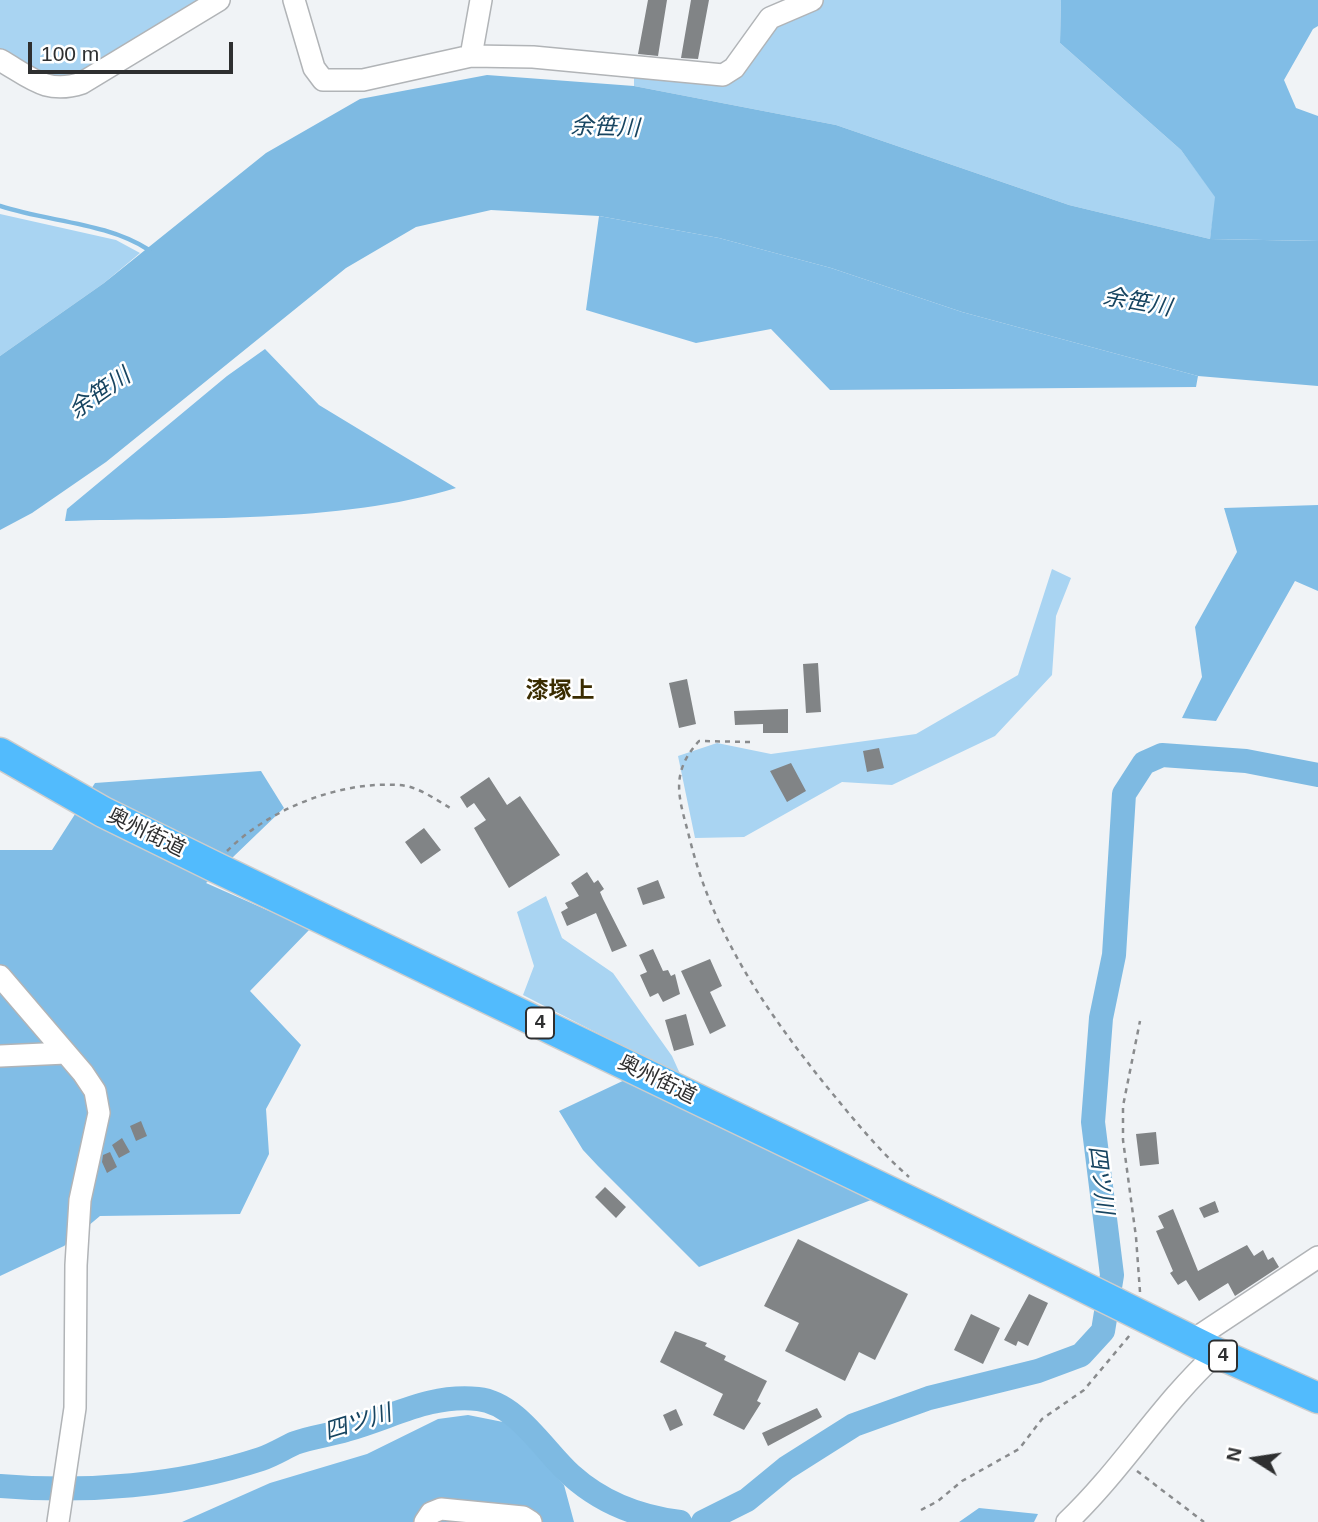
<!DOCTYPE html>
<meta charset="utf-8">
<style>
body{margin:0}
#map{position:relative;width:1318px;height:1522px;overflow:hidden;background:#f0f3f6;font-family:Arial,sans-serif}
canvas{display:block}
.north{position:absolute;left:1220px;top:1424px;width:70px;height:70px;-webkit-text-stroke:5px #fff;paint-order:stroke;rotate:282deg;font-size:19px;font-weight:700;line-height:28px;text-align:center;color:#2e2f30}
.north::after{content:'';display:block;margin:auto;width:24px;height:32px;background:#2e2f30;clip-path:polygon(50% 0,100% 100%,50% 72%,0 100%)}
.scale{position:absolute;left:28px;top:42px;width:205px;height:32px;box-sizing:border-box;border:4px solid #2e2f30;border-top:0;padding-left:9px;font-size:21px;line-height:24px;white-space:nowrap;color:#2e2f30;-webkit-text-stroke:5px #fff;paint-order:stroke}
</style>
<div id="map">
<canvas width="1318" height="1522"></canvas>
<div class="north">N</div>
<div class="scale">100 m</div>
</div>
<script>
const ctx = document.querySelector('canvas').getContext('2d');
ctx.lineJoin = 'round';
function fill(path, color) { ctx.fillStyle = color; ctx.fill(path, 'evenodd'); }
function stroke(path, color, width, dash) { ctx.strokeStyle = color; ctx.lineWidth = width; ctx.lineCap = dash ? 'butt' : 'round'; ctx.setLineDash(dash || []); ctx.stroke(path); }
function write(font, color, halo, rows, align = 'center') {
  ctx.font = font + ' Arial,"Noto Sans JP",sans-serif'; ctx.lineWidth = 5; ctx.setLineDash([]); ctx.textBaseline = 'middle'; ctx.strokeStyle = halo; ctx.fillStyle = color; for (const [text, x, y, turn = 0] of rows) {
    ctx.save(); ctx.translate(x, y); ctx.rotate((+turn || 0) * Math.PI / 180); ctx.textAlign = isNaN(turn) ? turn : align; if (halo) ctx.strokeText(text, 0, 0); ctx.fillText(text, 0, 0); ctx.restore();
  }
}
fill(new Path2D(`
 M0,0H217L66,85L0,55Z
 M790,0H1061L1060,43L1181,150L1216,197L1210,239L1069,205L836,125L634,86V71L722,72Z
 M0,214L116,240L140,253L104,283L0,356Z
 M1052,569L1071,578L1056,616L1052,675L995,736L892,785L842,782L744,837L695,838L678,756L717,743L771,754L916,734L1018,675Z
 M546,896L562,938L613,973L672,1056L681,1076L523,995L534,966L517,912Z`), '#a9d4f2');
fill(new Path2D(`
 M1061,0H1318V26L1313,29L1284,80L1296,108L1318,116V241L1210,239L1215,197L1181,150L1060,43Z
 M599,216L719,238L831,268L962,312L1198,376L1196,387L830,390L771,329L696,343L586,310Z
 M265,349L319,405L456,488C339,524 188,517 65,521L67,509L227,376Z
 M1318,505V591L1295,581L1216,721L1182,718L1202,677L1195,627L1237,552L1224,508Z
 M261,771L284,808L206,883L310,929L250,991L301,1045L266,1109L269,1154L240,1214L100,1216L64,1246L0,1276V850H52L95,783Z
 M629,1078L871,1200L699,1267L598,1166L583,1150L559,1111Z
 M468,1415L508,1423L564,1485L574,1522H182L270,1483L367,1454L438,1419Z
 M979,1508L1038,1514L1034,1522H959Z`), '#81bde6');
fill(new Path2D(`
 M487,75L634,86L836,125L1069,205L1210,239L1318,241V386L1198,376L962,312L831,268L719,238L599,216L491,210L416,227L346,268L106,462L32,513L0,530V356L104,283L266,153L360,99Z`), '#7ebae2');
stroke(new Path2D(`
 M0,206C48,222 106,222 149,250`), '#7ebae2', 4.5);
stroke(new Path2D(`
 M0,1486C86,1493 179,1486 261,1459C273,1455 284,1448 295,1443C311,1437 330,1435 346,1430C393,1417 429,1394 478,1399C517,1403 544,1451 571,1475C602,1503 639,1517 680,1522
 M703,1522L747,1500L786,1468L854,1425L929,1398L1038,1371L1081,1355L1103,1331L1112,1275L1093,1122L1101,1018L1114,955L1124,794L1144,763L1162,755L1246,761L1318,775`), '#7ebae2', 24);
fill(new Path2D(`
 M648,0H667L658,56L638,54Z
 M691,0H709L698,59L681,58Z
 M818,663L821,712L806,713L803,664Z
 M687,679L696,724L679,728L669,683Z
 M788,709V733H763V724L735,725L734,711Z
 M879,748L884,768L867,772L863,751Z
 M791,763L806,791L787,802L770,771Z
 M489,777L507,805L520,796L560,855L509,888L474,828L486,820L474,803L467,808L460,797Z
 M424,828L441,850L421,864L405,842Z
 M587,872L594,883L598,880L604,889L600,892L603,899L627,946L612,952L596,913L567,926L561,912L568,908L565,903L579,896L571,883Z
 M658,880L665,898L643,905L637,888Z
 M653,949L663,971L668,970L671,976L675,974L680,994L663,1002L658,993L650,997L640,975L647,972L639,955Z
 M710,959L722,986L710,992L726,1026L710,1034L681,971Z
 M686,1014L694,1045L674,1051L665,1020Z
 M141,1121L147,1136L136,1141L130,1126Z
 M1156,1132L1159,1164L1140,1166L1136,1134Z
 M122,1138L130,1152L119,1158L112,1145Z
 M110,1152L117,1167L107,1173L102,1162L103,1155Z
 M605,1187L626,1207L616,1218L595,1197Z
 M1215,1201L1219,1212L1204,1218L1199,1208Z
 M1173,1209L1198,1271L1247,1245L1254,1256L1263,1250L1268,1260L1273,1257L1279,1267L1235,1296L1228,1283L1199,1301L1186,1280L1178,1285L1170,1273L1173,1271L1156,1231L1164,1228L1158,1216Z
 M798,1239L908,1294L875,1360L859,1352L845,1381L785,1351L799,1323L764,1306Z
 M1029,1294L1048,1303L1028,1346L1018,1341L1016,1346L1004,1340Z
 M971,1314L1000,1328L983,1364L954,1350Z
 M675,1331L707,1343L705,1346L726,1356L724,1360L767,1381L757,1401L761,1403L744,1430L713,1415L723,1394L660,1362Z
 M817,1408L822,1417L768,1446L762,1433Z
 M676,1409L683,1425L670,1431L663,1415Z`), '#818486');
const minor = new Path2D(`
 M294,0L314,68L323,80H363L471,56L533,57L723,75L734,68L770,18L812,0
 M471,56L481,0
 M0,60C30,77 46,95 82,83L219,0
 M0,976L83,1073L95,1091L99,1113L80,1200L76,1265L75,1408L58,1522
 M0,1056L66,1053
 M1193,1340L1318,1257
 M425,1522L431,1513L441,1509L523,1517L531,1522
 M1067,1522C1122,1470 1161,1404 1217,1353`);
const highway = new Path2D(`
 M0,753L103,812L217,868L934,1213L1217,1353L1318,1398`);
stroke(minor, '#b1b4b7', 24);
stroke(highway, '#cdcdcd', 33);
stroke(new Path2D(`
 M750,742L699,741C668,775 680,800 690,840C713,933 764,1008 823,1082C851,1116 876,1148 909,1177
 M227,851C269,809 339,781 399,785C418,786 436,800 452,809
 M1140,1292L1136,1237L1123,1140V1106L1140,1021
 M1137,1471L1204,1522
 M921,1510L938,1501L962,1481L1019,1449L1042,1419L1084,1390L1130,1335`), '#898b8d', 2.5, [5, 5]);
stroke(minor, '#fff', 21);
stroke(highway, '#52bbfd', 30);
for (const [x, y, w] of [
 [540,1023,28],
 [1223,1356,28]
]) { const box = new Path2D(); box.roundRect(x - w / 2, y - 15.5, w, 31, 5); ctx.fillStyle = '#fff'; ctx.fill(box); stroke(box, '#2e2f30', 2); }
write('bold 19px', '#2e2f30', null, [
 ["4",540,1023],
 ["4",1223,1356]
]);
write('21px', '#2e2f30', '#fff', [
 ["奥州街道",146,833,26],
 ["奥州街道",657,1080,26]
]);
write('italic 23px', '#174561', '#fff', [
 ["余笹川",605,128,2],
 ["余笹川",1137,303,10],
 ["余笹川",100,394,-35],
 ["四ツ川",1100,1180,83],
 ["四ツ川",358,1423,-17]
]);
write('bold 23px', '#3a2c01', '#fff', [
 ["漆塚上",560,692]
]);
</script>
